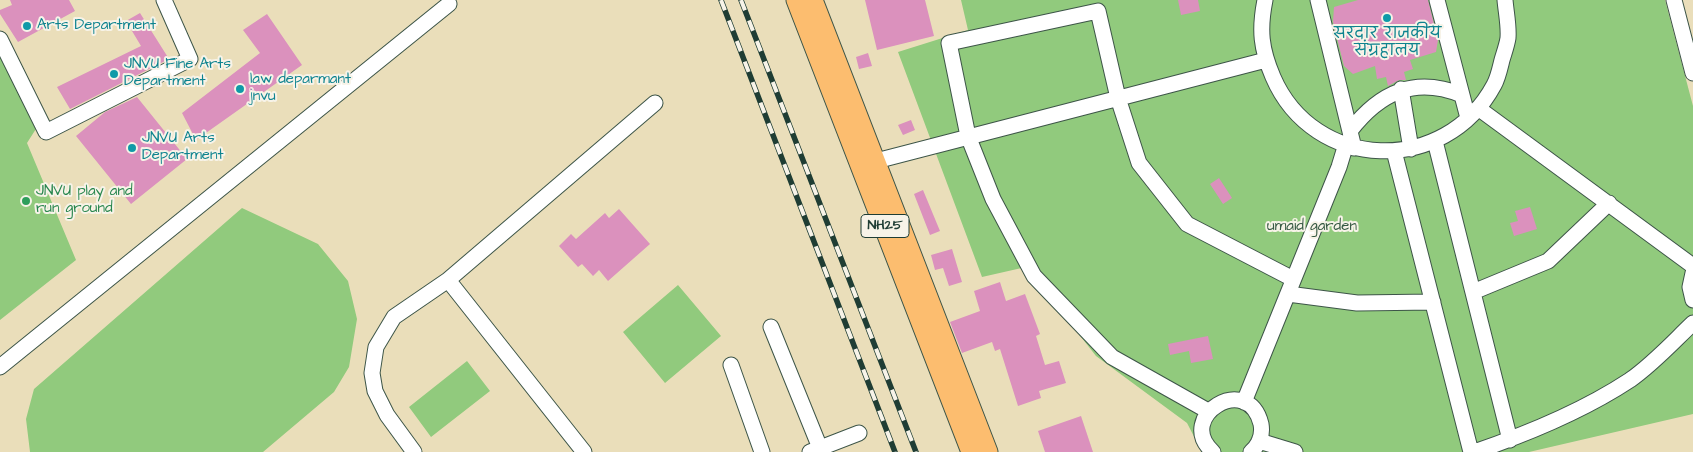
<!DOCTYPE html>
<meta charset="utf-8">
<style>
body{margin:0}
canvas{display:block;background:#eadeba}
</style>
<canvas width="1693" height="452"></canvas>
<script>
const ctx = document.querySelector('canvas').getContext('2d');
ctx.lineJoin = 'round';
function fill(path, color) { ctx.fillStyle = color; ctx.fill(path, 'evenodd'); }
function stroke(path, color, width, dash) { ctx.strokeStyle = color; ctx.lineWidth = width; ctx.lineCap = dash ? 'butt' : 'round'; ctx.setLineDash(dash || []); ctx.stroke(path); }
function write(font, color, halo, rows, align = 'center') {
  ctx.font = font + ' "Architects Daughter","Playpen Sans Deva",sans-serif'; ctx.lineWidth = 4; ctx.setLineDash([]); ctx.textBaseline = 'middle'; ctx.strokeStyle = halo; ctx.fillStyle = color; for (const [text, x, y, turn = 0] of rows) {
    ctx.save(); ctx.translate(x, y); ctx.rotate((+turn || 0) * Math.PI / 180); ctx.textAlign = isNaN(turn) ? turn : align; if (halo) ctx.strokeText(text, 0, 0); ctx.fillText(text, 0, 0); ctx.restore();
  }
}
fill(new Path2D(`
 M961,0H1665L1693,106V414L1529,452H1202L1187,423L1096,356L1026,267L982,277L898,52L968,30Z
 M0,39L41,121L27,143L76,260L0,320Z
 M242,208L318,244L348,281L357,319L349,367L334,392L263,452H30L26,419L34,389Z
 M678,285L721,336L665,383L623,332Z
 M467,361L490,391L431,437L409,407Z`), '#91ca7d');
fill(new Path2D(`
 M10,0H69L75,11L18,42L0,14V10L12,5Z
 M865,0H925L934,36L877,50Z
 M1178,0H1198L1200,11L1181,15Z
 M1358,0H1428L1438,40L1436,52L1410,60L1413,69L1404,72L1406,80H1399L1388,86L1386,77L1377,79L1375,66L1353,74L1344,66L1333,22L1334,7Z
 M140,13L169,59L70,109L57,87L141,46L126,21Z
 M267,14L302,65L196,140L182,113L260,53L243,30Z
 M868,53L872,66L859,69L856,57Z
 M137,97L187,159L131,204L76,136L105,112Z
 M911,120L915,130L903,135L898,125Z
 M1219,178L1232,198L1223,204L1210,184Z
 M923,190L940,231L930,235L914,194Z
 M1530,207L1537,229L1514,236L1510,223L1518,221L1515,211Z
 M619,209L650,244L608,281L599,270L593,276L582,264L578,267L559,246L571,234L576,239L605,213L609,218Z
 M952,249L962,282L949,286L943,268L935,270L931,255Z
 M1000,282L1006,301L1025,294L1040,334L1036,336L1045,365L1059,361L1066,383L1039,391L1041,398L1018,406L1000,349L995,351L992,342L962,353L950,322L980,311L974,291Z
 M1208,336L1213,359L1191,363L1189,351L1170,355L1168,344Z
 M1081,416L1093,452H1045L1038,431Z`), '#db91bd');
const minor = new Path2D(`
 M1265,0C1259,30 1261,49 1273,77C1314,172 1445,176 1494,85C1498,78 1500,68 1502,60C1504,53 1507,45 1508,38C1509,26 1506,12 1505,0
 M1318,0L1354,148
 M1437,0L1468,118
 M1674,0L1693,73
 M0,39L46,132L190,59L164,0
 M1401,89L1411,149
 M1478,108L1693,266
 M1350,131C1380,92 1415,76 1462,95
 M1435,141L1510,440
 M1394,151L1471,452
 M876,161L1266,60
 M1693,273L1690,287L1693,300
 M448,280L584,452
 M1473,292L1548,261L1609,203
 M1288,294L1357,303L1433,302
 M771,327L820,448
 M731,365L762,452
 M0,367L449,4
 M1244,402L1339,167L1346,144
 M1208,411L1112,357L1034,276L993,199L968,136L949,43L1098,11L1118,98L1139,163L1187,224L1293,279
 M1259,441L1295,452
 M414,452L387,415L375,391L372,373L376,347L394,317L448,280L655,103
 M810,452L859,433
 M1213,452C1174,417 1248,371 1261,424C1263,435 1259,445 1251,452
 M1474,452C1527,434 1583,411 1630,380C1653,364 1673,342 1693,323`);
const major = new Path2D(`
 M796,0L971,452
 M813,0L988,452`);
stroke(minor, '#3d5548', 17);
stroke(major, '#3d5548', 21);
stroke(minor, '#fff', 15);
stroke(major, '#fcbd6f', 19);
const rail = new Path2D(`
 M721,0L895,452
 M741,0L916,452`);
stroke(rail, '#1f3d34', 5.5);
stroke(rail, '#f7f3e8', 4, [11]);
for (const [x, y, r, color] of [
 [1387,18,5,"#0f9aa8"],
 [27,26,5,"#0f9aa8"],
 [114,74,5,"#0f9aa8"],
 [240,89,5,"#0f9aa8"],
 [132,148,5,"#0f9aa8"],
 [26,201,5,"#2e9e5b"]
]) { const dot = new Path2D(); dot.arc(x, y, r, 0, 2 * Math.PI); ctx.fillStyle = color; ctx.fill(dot); stroke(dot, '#f7f3e8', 2); }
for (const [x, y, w] of [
 [885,226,48]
]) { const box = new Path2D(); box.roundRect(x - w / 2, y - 11.5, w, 23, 4); ctx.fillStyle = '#f7f3e8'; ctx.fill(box); stroke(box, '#1f3d34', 1); }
write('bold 14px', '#1f3d34', null, [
 ["NH25",885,226]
]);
write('15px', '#0d838f', '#f7f3e8', [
 ["Arts Department",37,26],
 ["सरदार राजकीय",1387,35,"center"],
 ["संग्रहालय",1387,52,"center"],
 ["JNVU Fine Arts",124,65],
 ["Department",124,82],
 ["law deparmant",250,80],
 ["jnvu",250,97],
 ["JNVU Arts",142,139],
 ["Department",142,156]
], 'left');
write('15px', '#27864d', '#f7f3e8', [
 ["JNVU play and",36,192],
 ["run ground",36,209]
], 'left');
write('15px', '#365943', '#f7f3e8', [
 ["umaid garden",1312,227]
]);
</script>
